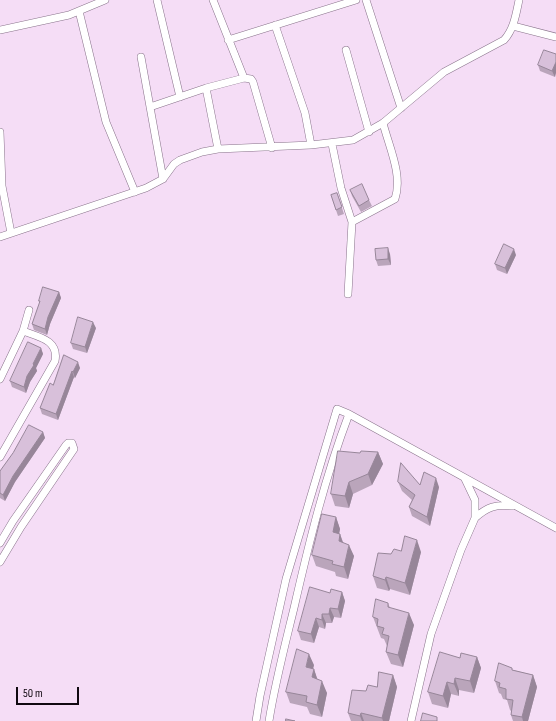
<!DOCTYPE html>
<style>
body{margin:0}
#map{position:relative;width:556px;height:721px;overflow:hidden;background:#f5ddf6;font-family:"Sofia Sans Condensed",sans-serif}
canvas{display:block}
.scale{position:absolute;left:16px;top:687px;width:63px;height:18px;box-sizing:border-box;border:2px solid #110911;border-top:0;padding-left:5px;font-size:12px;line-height:14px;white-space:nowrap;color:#110911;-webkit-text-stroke:3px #f5ddf6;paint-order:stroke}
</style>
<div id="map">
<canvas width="556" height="721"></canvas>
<div class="scale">50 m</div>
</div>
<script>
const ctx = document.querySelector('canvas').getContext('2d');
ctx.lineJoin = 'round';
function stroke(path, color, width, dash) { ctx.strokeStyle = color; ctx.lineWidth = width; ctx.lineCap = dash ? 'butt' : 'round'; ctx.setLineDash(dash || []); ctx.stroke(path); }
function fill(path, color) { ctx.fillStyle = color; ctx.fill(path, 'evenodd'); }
const minor = new Path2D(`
 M157,0L180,97
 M213,0L244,78L206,88L218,149
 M366,0L401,108
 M79,11L106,122L135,192
 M275,25L305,113L311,145
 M513,26L556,37
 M0,30L69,15L105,0
 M228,40L356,0
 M346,50L369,132
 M141,57L163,179
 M244,78L251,79L253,82L272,148
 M150,107L206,88
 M0,132L2,186L11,233
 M332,144L341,188L352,222
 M0,237L146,188L163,179L174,164L180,160L202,152L218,149L311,145L353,140L383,123L444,72L504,40C514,29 516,14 519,0
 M348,294L352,222L395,199C403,175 389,147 383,123
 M0,379L23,331L29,310
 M0,457L55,361C59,340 39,337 23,331
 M475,518C487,507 496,504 512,506
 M0,543L13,521L66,445L68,443H72L74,449L21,527L0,562
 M256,721L260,696L286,579L337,409L349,414L556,528
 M269,721C275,683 285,645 294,608C309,543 325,477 349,414
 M411,721L431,634L461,550L475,518V500L465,479`);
stroke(minor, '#89738b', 8);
stroke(minor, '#fff', 7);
fill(new Path2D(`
 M556,54L555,77L540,71L538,65Z
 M350,190L369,200L372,206L361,212L352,196Z
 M337,193L344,214L338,216L331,195Z
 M390,254L391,265L378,266L376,260Z
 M516,255L507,274L497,270L495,264Z
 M59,292L61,298L50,324L47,335L34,330L32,324L40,303L39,301Z
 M96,328L87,353L73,349L71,343Z
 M41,348L43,354L36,368L37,371L30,382L26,393L12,387L10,381Z
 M64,355L80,368L75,378L74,377L58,420L42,414L40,408L53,385Z
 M43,432L45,438L15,482L5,501L0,498V471Z
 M378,452L383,464L372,485L353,494L349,508L335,506L331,494L360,453Z
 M398,482L439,487L430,526L412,516L409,507L412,500L402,491Z
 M336,517L340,529L339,534H340L343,542L354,556L348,579L336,576L335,572L316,566L312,555Z
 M401,551L421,552L410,595L390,589L389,591L377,588L373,576L391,554Z
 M342,592L345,601L341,618L334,617L332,623H326L325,629L319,627L314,643L301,640L298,631L330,593Z
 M388,603L390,608L414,625L403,667L391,664L386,652L387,646L384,639L381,638L373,617Z
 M477,657L481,668L474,693L459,690V696L451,694L448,708L432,704L428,692L460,658Z
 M314,665L313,669H314L317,679L327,693L322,717L310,714L307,707L290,703L286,692Z
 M513,670L533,675L537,687L528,721H513L511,715V711L510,710L507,700L503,699L501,694L499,693L495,681Z
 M393,675L397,687L389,721H351L348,713L366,691L377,687Z`), '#baa5bb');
fill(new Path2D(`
 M556,62V73L555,77L552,71Z
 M388,248L390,254L391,265L388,259Z
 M514,249L516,255L507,274L505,268Z
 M59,292L61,298L50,324L47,335L45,329L48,317Z
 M93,322L96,328L87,353L85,347Z
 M41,348L43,354L36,368L37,371L30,382L26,393L24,387L27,376Z
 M78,362L80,368L75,378L73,372Z
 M72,371L74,377L58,420L56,414Z
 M43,432L45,438L15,482L5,501L3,495L13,476Z
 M378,452L383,464L372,485L368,474Z
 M436,478L439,487L430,526L427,517Z
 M349,482L353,494L349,508L345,496Z
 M336,517L340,529L337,544L333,532Z
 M340,534L344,546L339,541Z
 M417,540L421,552L410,595L405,583Z
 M349,545L354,556L348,579L344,567Z
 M386,577L390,589L389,591L385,580Z
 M342,592L345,601L341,618L338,609Z
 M330,608L334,617L332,623L329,614Z
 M409,613L414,625L403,667L398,655Z
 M322,614L326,623L325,629L322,620Z
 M316,618L319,627L314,643L311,634Z
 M309,654L314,665L310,679L306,667Z
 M477,657L481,668L474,693L470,681Z
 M314,669L318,681L312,677Z
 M393,675L397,687L389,721H383L382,718Z
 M533,675L537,687L528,721H523L522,717Z
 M455,678L459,690V696L454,684Z
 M322,681L327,693L322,717L317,705Z
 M447,682L451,694L448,708L443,696Z
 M361,713L364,721H362L360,716Z`), '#978699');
const building = new Path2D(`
 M544,50L556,54V62L552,71L538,65Z
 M362,184L369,200L359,206L350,190Z
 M337,193L342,207L336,210L331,195Z
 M504,244L514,249L505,268L495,264Z
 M388,248V259L376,260L375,249Z
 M43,287L59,292L48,317L45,329L32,324L40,301H39Z
 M78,317L93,322L85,347L71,343Z
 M28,342L41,348L33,364L34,365L27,376L24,387L10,381Z
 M64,355L78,362L73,372L72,371L56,414L40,408L50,383L53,385Z
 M29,425L43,432L13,476L3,495L0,493V471L13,453Z
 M338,451L360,453L361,451L378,452L368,474L349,482L345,496L331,494Z
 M401,463L420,485L424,472L436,478L427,517L409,507L415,495L398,482Z
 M322,514L336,517L333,532L340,534L339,541L349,545L344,567L332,564L333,561L312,555Z
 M405,536L417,540L405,583L386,577L385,580L373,576L378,553L391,554L394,549L401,551Z
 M310,587L330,593L331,589L342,592L338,609L330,608L329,614H322V620L316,618L311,634L298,631Z
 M376,599L388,603V607L409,613L398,655L386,652L389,636L382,634L384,628L377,626L378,619L373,617Z
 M297,649L309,654L306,667L314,669L312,677L322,681L317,705L306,702L307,696L286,692Z
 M440,652L460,658L461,653L477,657L470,681L455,678L454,684L447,682L443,696L428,692Z
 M499,663L512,668V670L533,675L522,717L511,715L513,700L506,699V689L499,687L500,683L495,681Z
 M379,672L393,675L382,718L361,713L360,716L348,713L352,690L366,691L368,685L377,687Z
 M423,713L437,717V721H421Z
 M286,719L295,721H286Z`);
fill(building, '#d8c0da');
stroke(building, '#978699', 1);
</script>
